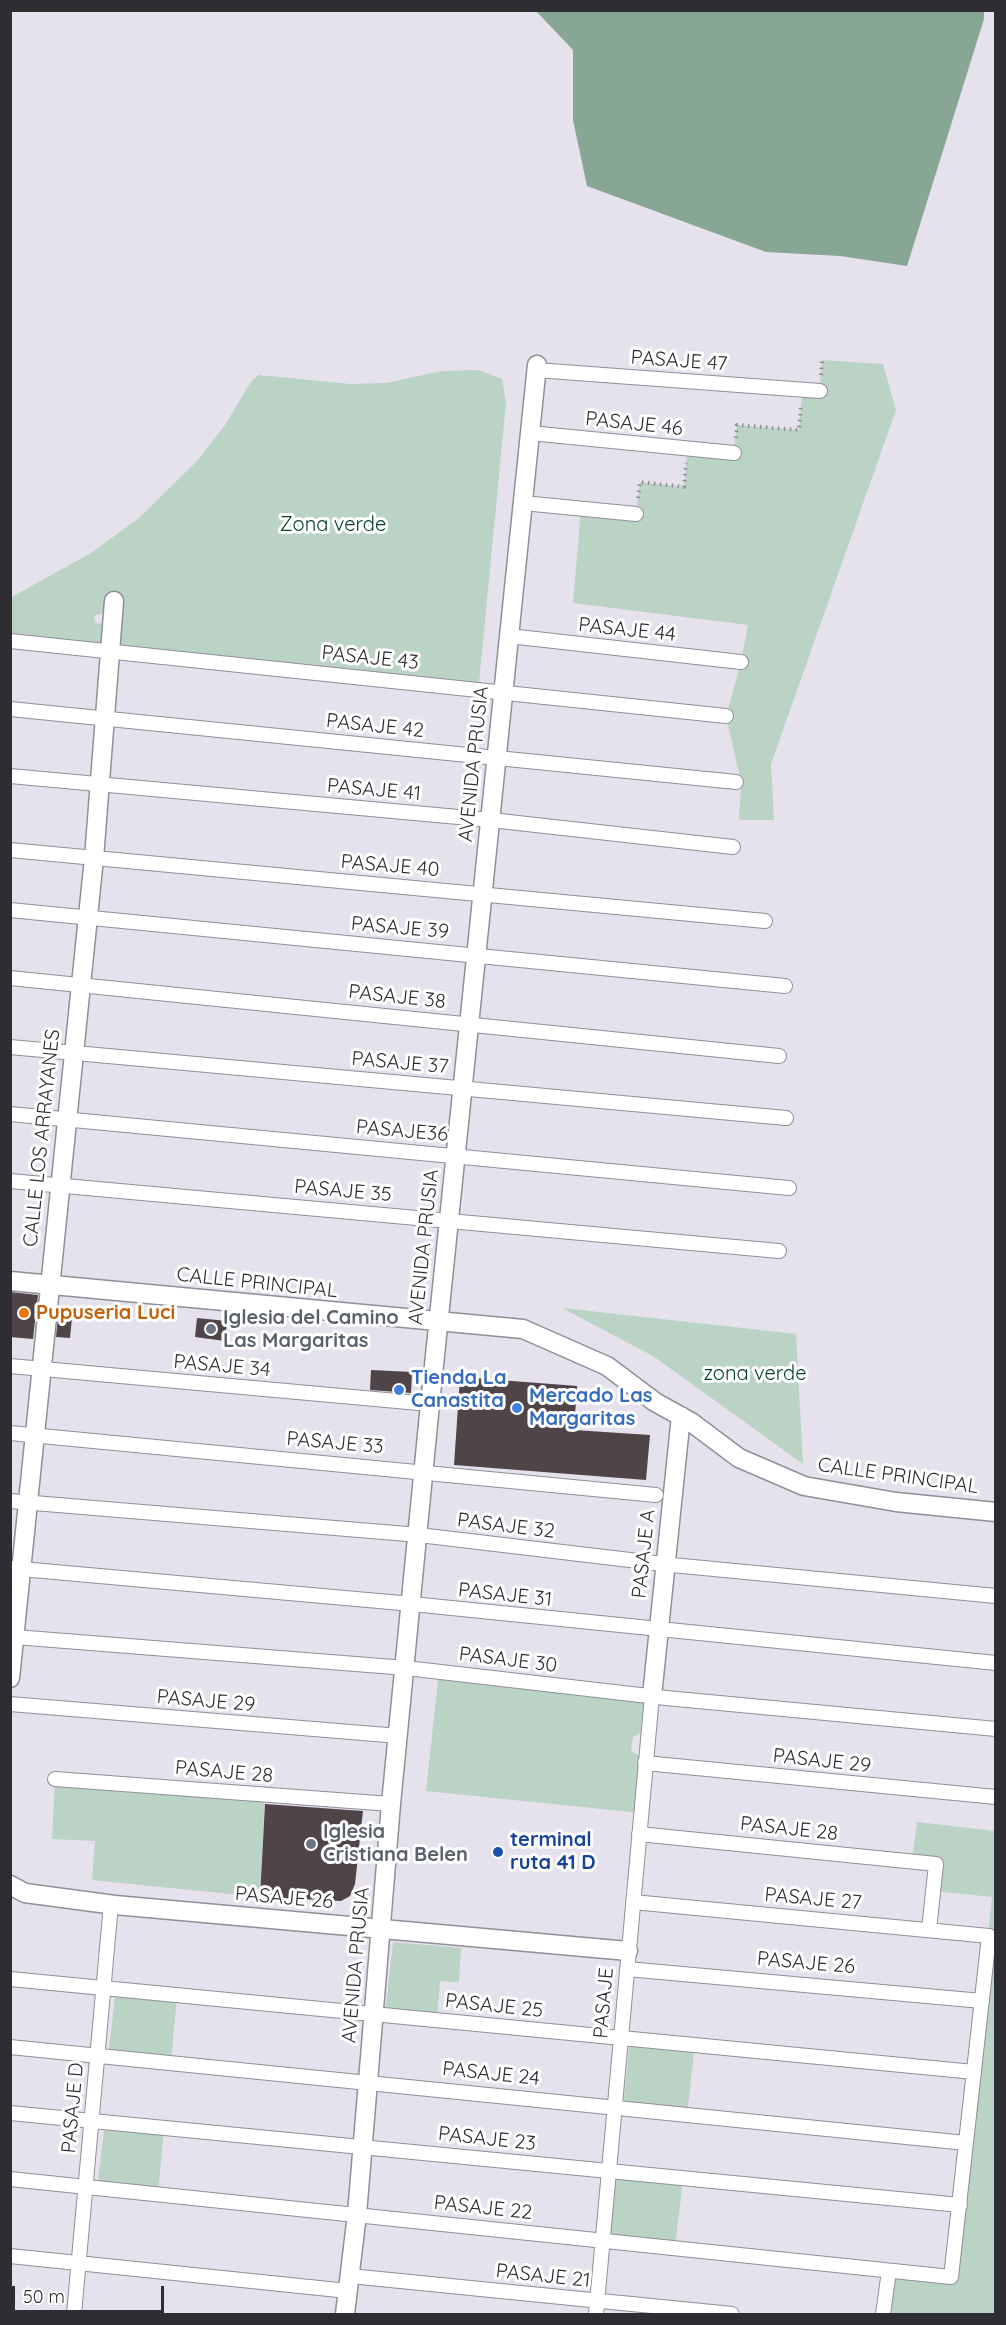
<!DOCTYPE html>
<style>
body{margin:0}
#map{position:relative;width:1006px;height:2325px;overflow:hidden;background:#e5e1ed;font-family:Quicksand,sans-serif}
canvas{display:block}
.frame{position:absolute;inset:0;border:12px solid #2e2d32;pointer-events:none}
.scale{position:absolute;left:12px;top:2286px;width:152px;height:27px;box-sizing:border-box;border:3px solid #2e2d32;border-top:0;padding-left:8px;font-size:18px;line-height:21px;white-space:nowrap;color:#2e2d32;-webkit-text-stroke:4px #fff;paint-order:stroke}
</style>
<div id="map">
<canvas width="1006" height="2325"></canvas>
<div class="frame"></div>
<div class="scale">50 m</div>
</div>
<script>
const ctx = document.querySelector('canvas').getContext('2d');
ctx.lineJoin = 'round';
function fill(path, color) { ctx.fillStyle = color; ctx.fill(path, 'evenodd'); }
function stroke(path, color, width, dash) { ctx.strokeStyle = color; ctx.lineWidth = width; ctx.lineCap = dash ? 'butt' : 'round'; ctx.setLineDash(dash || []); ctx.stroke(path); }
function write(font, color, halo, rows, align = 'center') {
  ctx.font = font + ' Quicksand,sans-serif'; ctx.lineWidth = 6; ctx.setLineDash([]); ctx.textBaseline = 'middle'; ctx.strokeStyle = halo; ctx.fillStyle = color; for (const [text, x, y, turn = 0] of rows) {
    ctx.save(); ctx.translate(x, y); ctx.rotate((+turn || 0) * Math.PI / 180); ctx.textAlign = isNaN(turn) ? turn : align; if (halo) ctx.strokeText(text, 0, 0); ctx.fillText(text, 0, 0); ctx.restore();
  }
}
fill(new Path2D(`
 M822,360L883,364L896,410L771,764L774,820H739L741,782L726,716L741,662L748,625L573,603L581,510L636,514L640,482L684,487L687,453L733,457L737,425L799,430L802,396L819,397Z
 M479,370L502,379L506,403L479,683L120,648L121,602L105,601L102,613L94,616L95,623L103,624L102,648L11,639L10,598L91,553L139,518L198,460L225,425L252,380L259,375L350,384L386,383L442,371Z
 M562,1308L796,1334L803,1464L653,1356Z
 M439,1671L652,1696L645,1731L633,1737L631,1751L642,1757L641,1813L426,1791Z
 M55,1779L265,1795L260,1897L92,1880L95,1841L52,1839Z
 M917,1822L995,1831V2314H884L889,2271L951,2277L992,1897L933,1891L936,1864L912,1861Z
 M393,1942L461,1948L459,1982L440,1981L437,2020L385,2015Z
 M116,1989L177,1995L171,2063L108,2057Z
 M630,2039L695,2045L687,2114L623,2108Z
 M105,2122L164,2128L158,2194L97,2188Z
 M616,2171L683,2179L675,2249L608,2240Z`), '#bad3c4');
fill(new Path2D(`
 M536,11H984V19L907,266L840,256L766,252L587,186L573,120V50Z`), '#87a794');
fill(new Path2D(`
 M10,1292L38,1295L33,1339L10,1337Z
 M59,1306L73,1308L70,1338L56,1337Z
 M197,1318L227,1321L225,1341L195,1337Z
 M371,1370L412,1372L411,1393L370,1390Z
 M460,1377L577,1386L574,1430L650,1435L646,1480L454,1465Z
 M265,1804L363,1811L355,1884L350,1896L341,1901L260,1897Z`), '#4f4447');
const pedestrian = new Path2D(`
 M536,370L820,391
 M530,433L734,453
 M523,503L636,514
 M509,636L741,662
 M10,641L726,716
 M10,709L736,782
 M10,776L491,820L733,847
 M10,850L765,921
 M10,910L785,986
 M10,978L779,1056
 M10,1047L786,1118
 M10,1114L789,1188
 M10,1181L779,1251
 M10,1366L430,1404
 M10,1433L656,1495
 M10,1501L419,1535L672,1565L996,1596
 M10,1568L412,1604L996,1663
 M15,1637L406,1668L666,1698L996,1729
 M10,1704L399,1736
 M645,1763L996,1797
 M55,1779L391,1804
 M639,1834L936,1864L929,1930
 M627,1969L982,2001
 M10,1979L974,2072
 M10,2047L966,2143
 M10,2113L960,2205
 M10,2179L951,2277L989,1936L633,1902
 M10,2256L348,2291
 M350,2276L732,2314
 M74,2314L111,1904
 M596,2314L652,1696
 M883,2314L889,2271`);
const minor = new Path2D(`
 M10,1281L523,1329L607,1366L655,1402L691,1422L739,1458L804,1486L896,1502L996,1512
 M10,1678L94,858L114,601
 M652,1696L681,1416
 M10,1885L25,1893L115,1905L628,1951
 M345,2314L357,2214L391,1804L430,1404L537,365`);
stroke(pedestrian, '#908e99', 16);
stroke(minor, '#908e99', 21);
stroke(new Path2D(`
 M821,375L822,360
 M736,438L737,425L799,430L801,404
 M638,498L640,482L684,487L686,463`), '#8f8d96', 4, [1.5, 4.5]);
stroke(pedestrian, '#fff', 14);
stroke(minor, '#fff', 18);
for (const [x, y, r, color] of [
 [24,1313,6,"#e8710a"],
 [211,1329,6,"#6b7280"],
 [399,1390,6,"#3f7fe0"],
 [517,1408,6,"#3f7fe0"],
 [311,1844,6,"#6b7280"],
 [498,1852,6,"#1a4fb4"]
]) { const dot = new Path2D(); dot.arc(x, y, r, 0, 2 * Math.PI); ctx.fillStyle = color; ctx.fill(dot); stroke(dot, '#fff', 2); }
write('20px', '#2e2d32', '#fff', [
 ["PASAJE 47",679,361,4],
 ["PASAJE 46",634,424,6],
 ["PASAJE 44",627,630,6],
 ["PASAJE 43",370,658,6],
 ["PASAJE 42",375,726,6],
 ["AVENIDA PRUSIA",474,764,-84],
 ["PASAJE 41",374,790,5],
 ["PASAJE 40",390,866,5],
 ["PASAJE 39",400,928,5],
 ["PASAJE 38",397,997,6],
 ["PASAJE 37",400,1063,5],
 ["PASAJE36",402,1131,5],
 ["CALLE LOS ARRAYANES",42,1138,-84],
 ["PASAJE 35",343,1191,5],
 ["AVENIDA PRUSIA",424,1247,-84],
 ["CALLE PRINCIPAL",257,1283,6],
 ["PASAJE 34",222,1366,5],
 ["PASAJE 33",335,1443,5],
 ["CALLE PRINCIPAL",898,1476,8],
 ["PASAJE 32",506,1526,7],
 ["PASAJE A",644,1554,-84],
 ["PASAJE 31",505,1595,6],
 ["PASAJE 30",508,1660,7],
 ["PASAJE 29",206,1701,5],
 ["PASAJE 29",822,1761,6],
 ["PASAJE 28",224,1772,5],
 ["PASAJE 28",789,1829,6],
 ["PASAJE 26",284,1898,5],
 ["PASAJE 27",813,1899,5],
 ["PASAJE 26",806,1963,5],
 ["AVENIDA PRUSIA",356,1965,-85],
 ["PASAJE",604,2003,-85],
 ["PASAJE 25",494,2006,6],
 ["PASAJE 24",491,2074,6],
 ["PASAJE D",73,2108,-85],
 ["PASAJE 23",487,2139,6],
 ["PASAJE 22",483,2208,6],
 ["PASAJE 21",543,2276,6]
]);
write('20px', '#034228', '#fff', [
 ["Zona verde",333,525],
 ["zona verde",755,1374]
]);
write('bold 20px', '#c56008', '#fff', [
 ["Pupuseria Luci",36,1313]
], 'left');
write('bold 20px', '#5b616d', '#fff', [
 ["Iglesia del Camino",223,1318],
 ["Las Margaritas",223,1341],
 ["Iglesia",323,1832],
 ["Cristiana Belen",323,1855]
], 'left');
write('bold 20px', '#366cbe', '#fff', [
 ["Tienda La",411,1378],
 ["Canastita",411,1401],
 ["Mercado Las",529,1396],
 ["Margaritas",529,1419]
], 'left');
write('bold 20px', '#164399', '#fff', [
 ["terminal",510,1840],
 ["ruta 41 D",510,1863]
], 'left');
</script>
